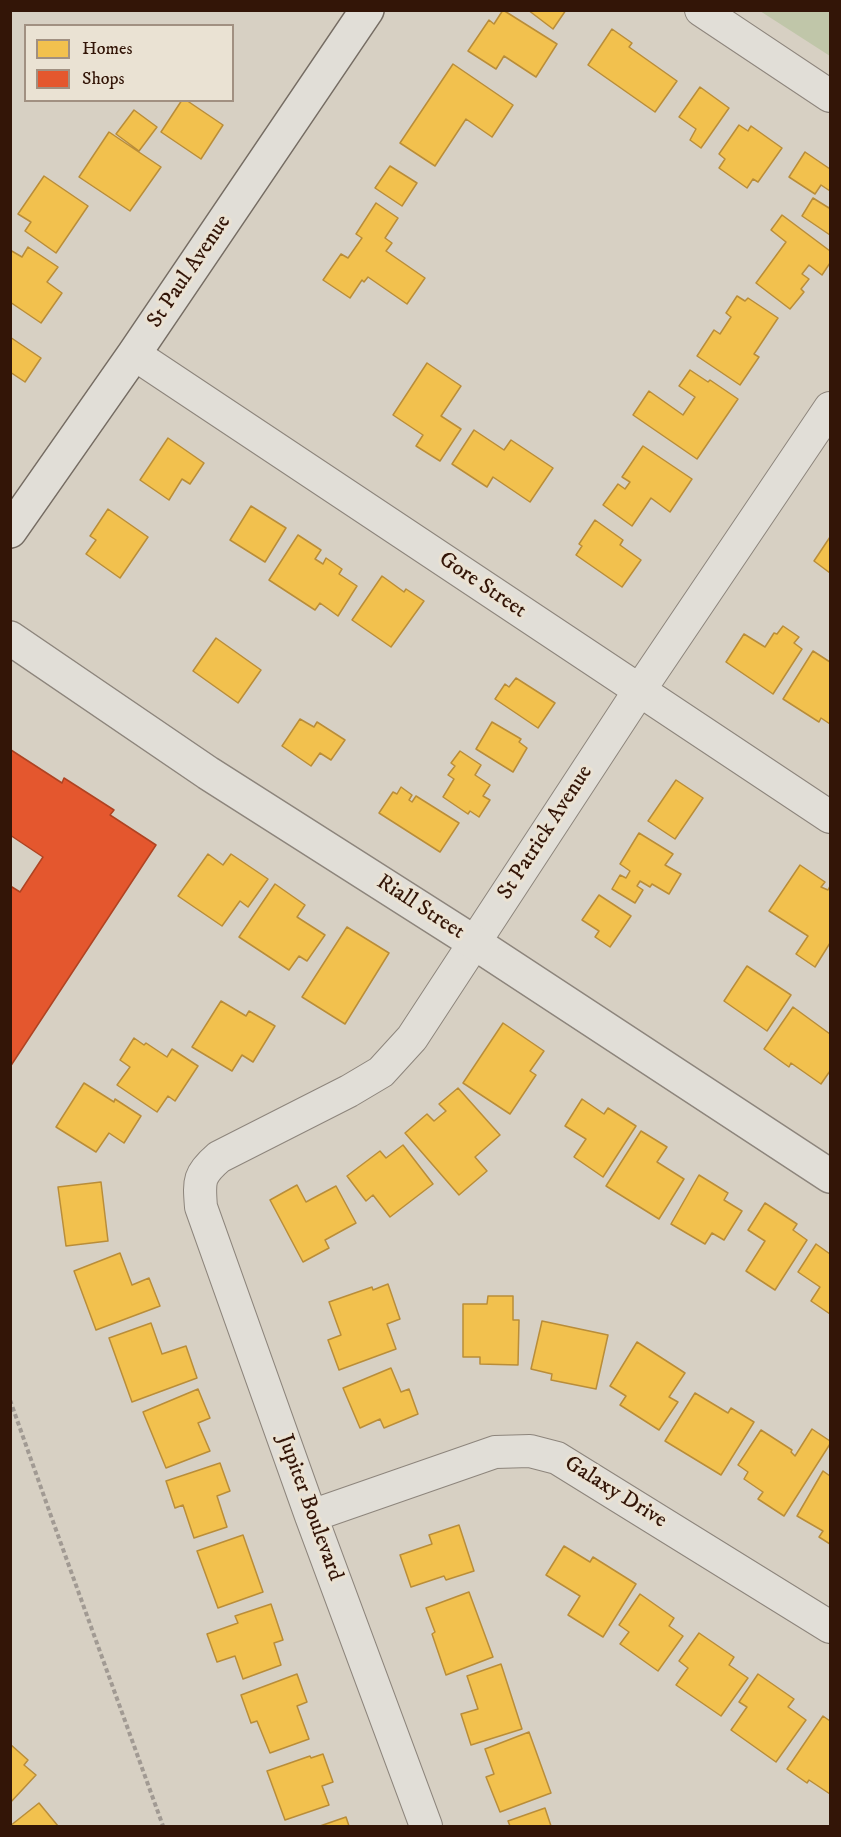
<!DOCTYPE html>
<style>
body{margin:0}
#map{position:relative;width:841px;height:1837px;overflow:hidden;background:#d7d0c3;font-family:"IM FELL DW Pica",serif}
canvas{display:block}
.frame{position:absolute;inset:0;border:12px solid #331507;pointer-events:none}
.legend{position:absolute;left:24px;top:24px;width:210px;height:78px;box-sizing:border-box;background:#eae2d3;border:2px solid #a19081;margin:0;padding:8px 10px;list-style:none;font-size:18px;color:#331507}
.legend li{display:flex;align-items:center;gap:12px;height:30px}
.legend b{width:30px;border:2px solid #a19081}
</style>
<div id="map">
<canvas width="841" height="1837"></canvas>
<div class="frame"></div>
<ul class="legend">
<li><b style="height:16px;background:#f2c14e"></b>Homes</li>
<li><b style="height:16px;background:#e4572e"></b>Shops</li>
</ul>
</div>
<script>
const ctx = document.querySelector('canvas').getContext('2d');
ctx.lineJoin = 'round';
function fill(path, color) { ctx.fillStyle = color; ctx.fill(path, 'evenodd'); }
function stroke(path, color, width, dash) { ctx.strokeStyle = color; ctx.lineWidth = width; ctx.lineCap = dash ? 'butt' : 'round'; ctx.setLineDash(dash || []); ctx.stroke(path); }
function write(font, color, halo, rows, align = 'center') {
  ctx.font = font + ' "IM FELL DW Pica",serif'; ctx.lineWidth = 6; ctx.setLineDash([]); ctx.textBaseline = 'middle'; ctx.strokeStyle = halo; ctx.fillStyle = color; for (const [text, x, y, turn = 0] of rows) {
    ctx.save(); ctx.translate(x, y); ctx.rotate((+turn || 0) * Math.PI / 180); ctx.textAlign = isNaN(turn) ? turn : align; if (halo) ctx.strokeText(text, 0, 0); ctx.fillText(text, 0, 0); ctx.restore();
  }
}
fill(new Path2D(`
 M760,11H830V56Z`), '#c0c6a9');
const homes = new Path2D(`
 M503,10L557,44L536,77L504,56L496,69L468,51L489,20L494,24Z
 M528,10H566L553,29Z
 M612,29L632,43L629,47L677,81L655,112L588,65Z
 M453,64L513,105L492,137L466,119L435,166L400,143Z
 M700,87L729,108L701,148L690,140L696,129L679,117Z
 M182,100H186L223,125L201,159L161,132Z
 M134,110L157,127L139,151L116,134Z
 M739,125L748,131L751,126L782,148L758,182L753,179L747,188L719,168L725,159L719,154Z
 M109,132L161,167L130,211L79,177Z
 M805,152L830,169V191L821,185L815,194L789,177Z
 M390,166L417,183L402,206L375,188Z
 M44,176L88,206L56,253L25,231L31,222L18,214Z
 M813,198L829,208L830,206V235L802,216Z
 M376,203L398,218L385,238L392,243L386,251L425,278L407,304L368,277L364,282L362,280L350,298L323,280L341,254L348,258L362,238L356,234Z
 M782,215L830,251V263L822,275L809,265L802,274L809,279L801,289L804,292L790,309L756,283L786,242L771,230Z
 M28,247L58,267L47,282L62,293L41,323L10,302V250L22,257Z
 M737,296L745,301L748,298L778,318L754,354L759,357L740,385L697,356L714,330L720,334L731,317L726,313Z
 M10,337L41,358L25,382L10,372Z
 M427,363L461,386L441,416L461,429L440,461L416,446L423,435L393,415Z
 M690,370L708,382L710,380L738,399L697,459L633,415L649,391L683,415L695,397L679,386Z
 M474,430L504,450L511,440L553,468L530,502L493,477L487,487L452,464Z
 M168,438L204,463L190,484L182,479L169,500L140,480Z
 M643,446L692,479L670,512L651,498L632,526L603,505L618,484L625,489L630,482L622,477Z
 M251,506L286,528L265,562L230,540Z
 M108,509L148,537L120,578L86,554L96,540L90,536Z
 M595,520L623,540L620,545L641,560L622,587L576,555L582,546L579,544Z
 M298,535L321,550L315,559L323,564L326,558L342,569L339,574L357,586L338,616L320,603L315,610L269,580Z
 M830,537V573L814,561Z
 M382,576L404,592L406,589L424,601L391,647L352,620Z
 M783,626L799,637L794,643L802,649L773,694L726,662L744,634L765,647L774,633L777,634Z
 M216,638L261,670L238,703L193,671Z
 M813,651L830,662V724L821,718L819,722L783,699Z
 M516,678L555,703L538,728L495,699L505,684L509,687Z
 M300,719L314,727L317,722L345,740L331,760L320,753L311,766L282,746Z
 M492,722L521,739L519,742L527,748L513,772L476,749Z
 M460,751L481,765L475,775L490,785L483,796L490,800L479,817L470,811L468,814L443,797L454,779L448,775L455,766L451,763Z
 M676,780L703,798L675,839L648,821Z
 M401,787L412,795L409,800L412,802L416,796L459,823L440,852L379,813L393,792L397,794Z
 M639,833L673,854L665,865L681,874L669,894L652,884L650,887L640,881L637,886L643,890L635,903L612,889L620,875L626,878L630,871L620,864Z
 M208,854L223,865L231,854L268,879L248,907L240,901L222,926L178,896Z
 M800,865L825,882L821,887L828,890L830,886V943L815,967L796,954L808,936L769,911Z
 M275,884L305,905L297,917L325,935L307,961L299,956L289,970L239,937Z
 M599,895L631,916L610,947L595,937L599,931L582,920Z
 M347,927L389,953L345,1024L302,997Z
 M747,966L791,995L767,1031L724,1001Z
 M221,1001L246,1016L249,1011L275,1026L253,1062L242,1055L232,1071L192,1047Z
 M793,1007L830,1034V1071L821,1084L791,1063L789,1067L764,1049Z
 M503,1023L544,1051L530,1071L536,1075L510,1114L463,1083Z
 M134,1038L144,1045L146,1043L167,1057L172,1049L198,1066L175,1101L168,1096L157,1112L117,1085L130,1067L120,1060Z
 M84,1083L114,1102L115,1099L141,1116L124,1143L109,1133L96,1152L56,1127Z
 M458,1088L500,1135L475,1157L487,1171L459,1195L405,1133L427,1114L434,1121L446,1111L439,1104Z
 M582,1099L604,1114L608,1108L636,1126L603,1177L574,1157L586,1139L565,1126Z
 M641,1131L667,1147L657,1162L684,1179L659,1219L606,1186Z
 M403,1145L433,1184L390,1217L373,1195L366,1201L347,1176L380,1151L386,1158Z
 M699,1175L728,1193L724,1200L742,1211L724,1240L712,1233L705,1244L671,1224Z
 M101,1182L108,1241L66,1246L58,1187Z
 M297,1185L306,1202L336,1186L356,1223L325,1240L329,1248L303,1262L270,1200Z
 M765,1203L797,1224L793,1230L807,1240L775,1290L746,1271L765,1241L748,1230Z
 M816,1244L830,1254V1314L811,1301L820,1287L798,1272Z
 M120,1253L132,1285L149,1278L160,1306L96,1330L74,1271Z
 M388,1284L400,1319L387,1324L396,1349L339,1370L328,1340L341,1335L329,1302L372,1287L373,1290Z
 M488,1296H513V1320H519L518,1365L480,1364V1357H463V1304H487Z
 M542,1321L608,1335L596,1389L551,1380L552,1374L531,1369Z
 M151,1323L162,1354L186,1346L197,1378L132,1402L109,1338Z
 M637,1342L685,1373L669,1397L678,1402L659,1430L620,1405L626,1396L610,1386Z
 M391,1368L401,1392L409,1389L418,1414L384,1428L380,1419L360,1428L343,1388Z
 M198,1389L210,1418L198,1423L210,1451L166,1468L143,1412Z
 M695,1393L728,1413L731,1408L754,1422L721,1475L665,1441Z
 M812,1429L830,1441V1444L784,1516L758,1499L763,1492L744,1479L748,1472L738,1465L761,1430L792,1450L791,1452L795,1456Z
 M220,1463L230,1491L217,1496L227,1527L194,1538L183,1505L175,1508L166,1481Z
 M823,1471L830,1476V1544L819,1537L823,1531L797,1516Z
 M459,1525L474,1571L446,1580L444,1576L411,1587L400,1555L432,1544L429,1535Z
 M243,1535L263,1592L218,1608L197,1551Z
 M564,1546L590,1562L593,1557L636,1584L603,1637L568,1615L580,1596L546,1575Z
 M469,1592L493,1657L446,1675L432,1634L435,1632L426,1608Z
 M640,1594L674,1618L669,1626L683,1636L658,1671L620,1644L629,1632L619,1625Z
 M271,1604L283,1640L274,1643L281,1665L243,1679L235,1656L217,1662L207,1634L238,1623L235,1616Z
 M699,1633L734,1657L729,1665L748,1678L721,1716L676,1685L688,1668L679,1661Z
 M501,1664L522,1729L471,1745L461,1714L478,1709L467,1676Z
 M297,1674L307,1702L297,1706L309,1739L270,1753L257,1721L251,1723L241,1695Z
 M758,1674L794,1699L788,1707L806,1720L776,1762L731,1730L747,1707L739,1702Z
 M823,1716L830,1721V1794L809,1780L807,1783L787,1769Z
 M529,1732L551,1793L500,1812L486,1777L494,1774L485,1749Z
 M10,1744L28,1760L24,1765L36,1775L10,1803Z
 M323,1754L333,1782L322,1786L329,1805L285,1820L267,1771L310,1756L311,1758Z
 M39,1803L58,1826H10Z
 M545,1808L551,1826H510L508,1821Z
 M346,1817L349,1826H320Z`);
fill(homes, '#f2c14e');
stroke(homes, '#b98d39', 1.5);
const shops = new Path2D(`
 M11,750L62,783L64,778L114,810L110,815L156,845L10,1067V890L12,887L20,892L43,857L10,835Z`);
fill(shops, '#e4572e');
stroke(shops, '#af4322', 1.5);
const minor = new Path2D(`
 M701,10L830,96
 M134,354L830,817
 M311,1516L495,1452L530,1451L557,1458L830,1627
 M426,1826L311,1516L201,1207C199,1181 198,1175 219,1157L349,1091L381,1072L412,1038L639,691L830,408`);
const tertiary = new Path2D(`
 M10,638L208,773L475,943L830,1176`);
const secondary = new Path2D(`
 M10,531L134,354L367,10`);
stroke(minor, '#8d857c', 34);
stroke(tertiary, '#8d857c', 36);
stroke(secondary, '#756c63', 36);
stroke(new Path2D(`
 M10,1400L51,1516L163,1826`), '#a19a93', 4, [4.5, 3]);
stroke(minor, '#e1ded7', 32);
stroke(tertiary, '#e1ded7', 33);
stroke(secondary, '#e1ded7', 33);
write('22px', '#331507', '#eae2d3', [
 ["St Paul Avenue",190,272,-56],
 ["Gore Street",482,586,34],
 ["St Patrick Avenue",546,833,-57],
 ["Riall Street",420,908,33],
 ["Galaxy Drive",615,1493,32],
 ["Jupiter Boulevard",309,1508,70]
]);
</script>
